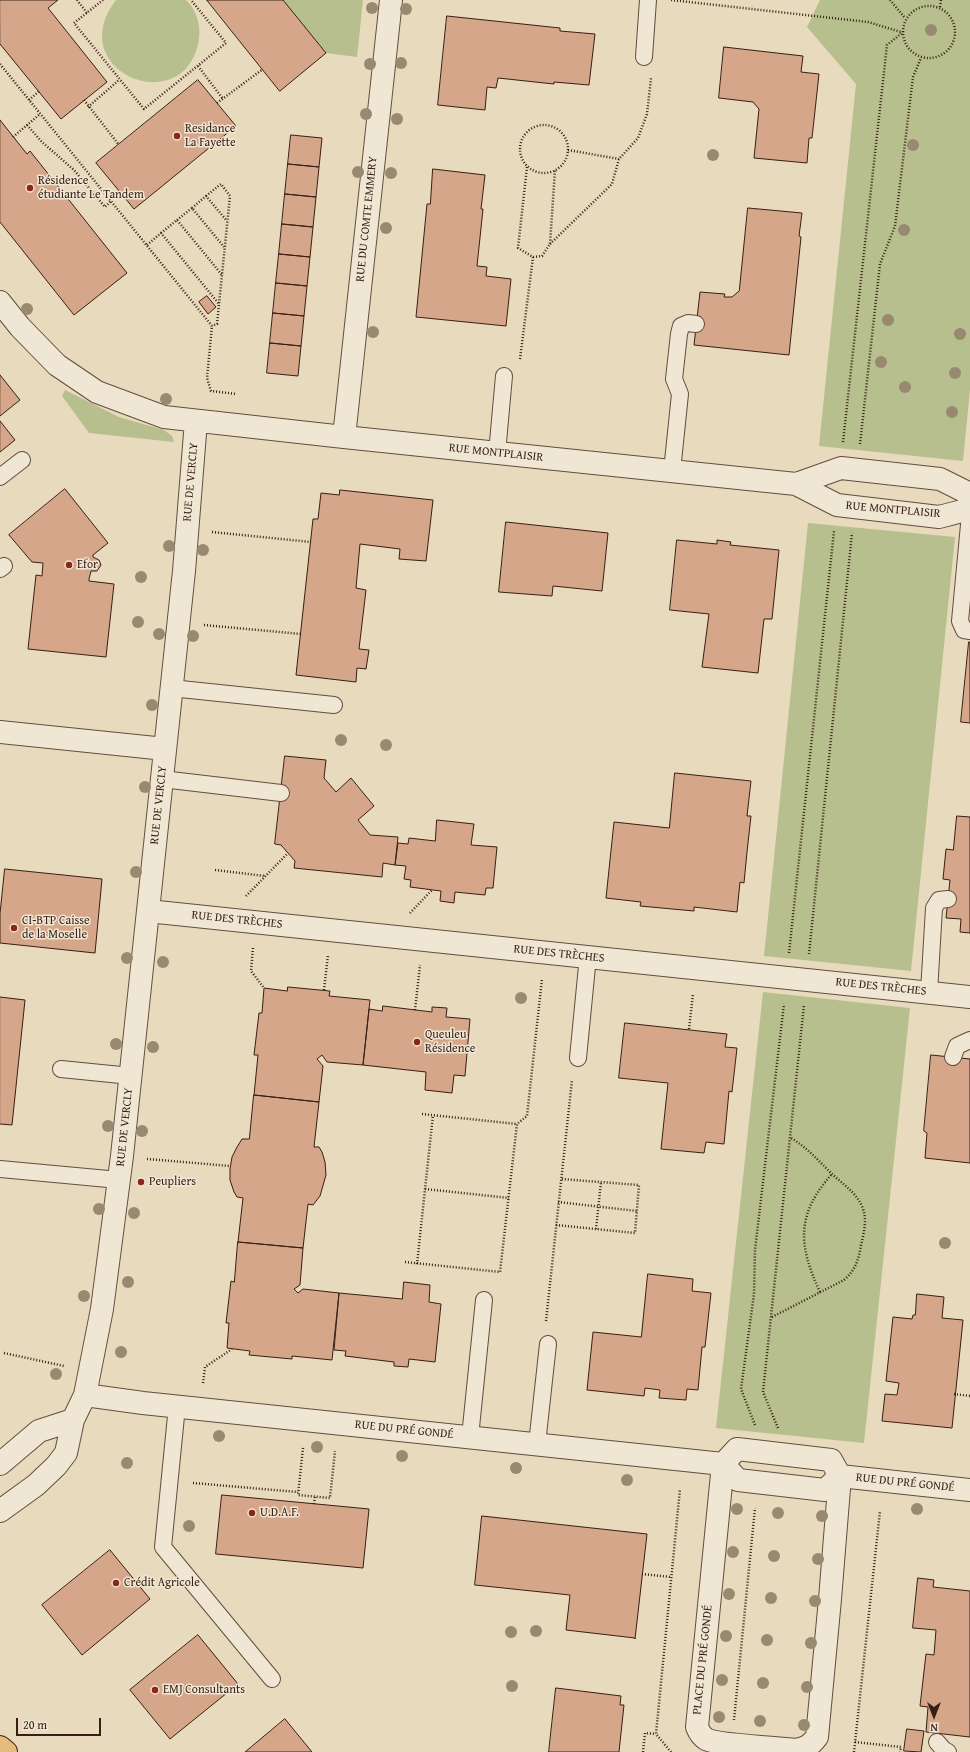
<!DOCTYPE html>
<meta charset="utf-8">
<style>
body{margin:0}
#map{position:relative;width:970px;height:1752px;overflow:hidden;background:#e7dabd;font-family:"Gentium Book Plus",serif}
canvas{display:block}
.north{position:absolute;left:914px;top:1696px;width:40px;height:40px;-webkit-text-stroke:3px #efe7d4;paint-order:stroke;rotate:180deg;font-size:11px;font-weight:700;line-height:16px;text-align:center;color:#381e14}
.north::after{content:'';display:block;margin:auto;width:14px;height:18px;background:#381e14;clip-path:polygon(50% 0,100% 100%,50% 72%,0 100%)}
.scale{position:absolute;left:16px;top:1718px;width:85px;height:18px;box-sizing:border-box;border:2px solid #381e14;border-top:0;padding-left:5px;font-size:12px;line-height:14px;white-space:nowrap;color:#381e14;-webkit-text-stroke:3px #efe7d4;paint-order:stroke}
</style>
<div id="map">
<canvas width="970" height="1752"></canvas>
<div class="north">N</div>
<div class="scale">20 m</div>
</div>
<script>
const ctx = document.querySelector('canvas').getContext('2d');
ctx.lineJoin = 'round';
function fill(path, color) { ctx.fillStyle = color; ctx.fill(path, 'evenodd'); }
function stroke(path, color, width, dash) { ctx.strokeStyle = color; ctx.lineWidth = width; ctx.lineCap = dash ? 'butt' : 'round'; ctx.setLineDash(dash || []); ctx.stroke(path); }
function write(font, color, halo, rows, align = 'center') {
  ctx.font = font + ' "Gentium Book Plus",serif'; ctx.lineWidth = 3; ctx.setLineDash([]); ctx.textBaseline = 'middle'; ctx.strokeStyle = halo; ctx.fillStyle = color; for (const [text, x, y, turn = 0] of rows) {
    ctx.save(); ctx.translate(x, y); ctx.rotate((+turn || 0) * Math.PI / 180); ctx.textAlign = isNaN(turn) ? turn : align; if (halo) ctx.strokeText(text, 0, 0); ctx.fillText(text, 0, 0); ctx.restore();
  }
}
fill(new Path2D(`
 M116,0H186C196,9 201,25 199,39C186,122 61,72 116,0Z
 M283,0H363L357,57L326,53Z
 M820,0H970V390L963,461L819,446L856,84L807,27Z
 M65,390L119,417L164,430L172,436L174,442L89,433L62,396Z
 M808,523L955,537L911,971L764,956Z
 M763,992L910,1008L864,1443L716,1428Z`), '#b8bf8f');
const building = new Path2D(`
 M0,0H58L48,8L107,82L61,119L0,44Z
 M207,0H283L326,53L280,91Z
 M447,16L560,28V31L595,34L589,85L554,82V84L498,78L496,88L487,87L485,110L438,105Z
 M724,47L803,56L801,72L819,74L812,138H809L807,163L754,158L759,109L753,102L719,98Z
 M198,80L236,126L134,209L96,163Z
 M0,120L27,154L30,151L127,273L74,315L0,222Z
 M291,135L322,138L319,167L288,164Z
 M288,164L319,167L316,197L285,194Z
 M433,169L485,175L481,209H483L477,266L487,267L486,276L511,279L506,326L416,317L427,204H430Z
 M285,194L316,197L313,227L282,224Z
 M748,208L802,213L799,236L801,237L789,355L694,345L700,292L725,294L724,297H732L739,291Z
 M282,224L313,227L310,257L279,254Z
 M279,254L310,257L307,286L276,283Z
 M276,283L307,286L304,316L273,313Z
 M207,296L216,307L208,314L199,302Z
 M273,313L304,316L301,346L270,343Z
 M270,343L301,346L298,376L267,373Z
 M0,375L20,400L0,416Z
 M0,421L15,440L0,452Z
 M65,489L108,543L93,555V557L99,560L101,565L97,571H91L89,579V581L114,584L106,657L28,649L36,575L42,576L43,563L32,562L9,535Z
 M340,490L433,500L426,561L399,559L400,549L360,544L356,588L366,590L359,649L369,650L366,669L357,668L356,682L296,675L313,519H318L321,493L339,495Z
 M506,522L608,533L602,591L553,586L552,596L499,592Z
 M677,540L717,544V540L731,542L730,545L779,550L772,619H764L758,673L702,667L709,614L670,610Z
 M969,642H970V723L961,722Z
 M285,756L326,760L324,778L336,792L351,778L374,806L358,820L370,835L398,837L395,865L383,863L382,877L294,868L295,861L281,845L275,844Z
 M675,773L751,781L747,816H751L747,852L744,883L740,882L737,912L694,907V911L640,906L641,902L606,898L614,822L669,828Z
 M957,816L970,817V933L960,932L961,919L946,918L950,880L943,879L946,849L953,850Z
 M437,820L474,824L471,845L497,847L493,888H486L485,895L455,892L454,903L440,901L441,891L410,887L411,880L404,879L406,866L395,865L398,843L408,844L409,838L435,841Z
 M5,869L102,879L95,953L0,943V914Z
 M288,987L330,991L329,996L370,1000L363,1065L327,1062L322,1055L317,1059L323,1066L319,1102L254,1095L258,1055H254L259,1013H262L264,988L287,991Z
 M0,997L25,1000L12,1125L0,1124Z
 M383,1006L432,1012V1007L447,1008L446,1017L470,1019L465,1076L454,1075L452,1093L425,1090L426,1072L363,1065L369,1009L382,1011Z
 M625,1023L727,1034L725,1047L737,1048L732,1092L729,1091L724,1144L706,1142L704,1153L661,1149L668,1083L619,1078Z
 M931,1055L970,1059V1163L925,1158L927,1133L924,1131Z
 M254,1095L319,1102L314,1147H319L322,1152L325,1162L326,1175L320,1196L313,1205L308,1204L303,1248L238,1242L243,1198L237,1197L234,1192L230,1180V1169L232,1157L237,1147L242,1139H249Z
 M238,1242L303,1248L300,1285L294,1289L298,1293L303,1289L339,1293L332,1360L292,1356V1359L249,1355L250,1351L227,1348L229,1323H226L231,1281L234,1282Z
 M648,1274L693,1279L692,1291L711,1293L705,1347H702L698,1390L687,1389L686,1400L659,1398L660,1390L645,1388L644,1396L587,1390L593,1332L641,1337Z
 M404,1282L430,1285L429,1302L441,1304L435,1362L409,1359L408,1367L394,1366V1362L345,1356L346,1351L334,1350L339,1293L402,1299Z
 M917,1294L944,1297L942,1318L963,1320L952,1428L882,1421L885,1394L897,1395L899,1383L886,1381L893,1317L912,1319L913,1315H915Z
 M222,1495L369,1509L363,1568L216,1554Z
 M482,1516L647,1534L635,1639V1638L566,1630L570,1595L475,1585Z
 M110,1550L150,1599L82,1655L42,1605Z
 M918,1578L934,1580L933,1587L970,1591V1737L926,1732L928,1707L920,1706L926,1654L934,1655L936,1630L913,1628Z
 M198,1635L238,1684L170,1739L130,1690Z
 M556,1688L621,1696L620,1705H624L619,1752H549Z
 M285,1719L312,1752H245L251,1747Z
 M907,1729L924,1731L921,1752L904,1751Z`);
fill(building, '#d6a68a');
stroke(building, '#381e14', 1);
const lane = new Path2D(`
 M644,57L648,0
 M497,453L504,376
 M672,471L680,394L674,379L679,334L681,326L688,323L696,324
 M0,477L22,460
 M970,514L960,621L964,630L970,631
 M0,569L4,566
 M171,688L334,705
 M162,779L281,793
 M929,992L934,908L939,900L948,899
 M953,1057L957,1046L970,1040
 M578,1058L588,956
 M61,1069L131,1076
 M0,1169L119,1180
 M177,1406L163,1547L272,1679
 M470,1437L484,1300
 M537,1444L548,1344
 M937,1742L944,1750L948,1752`);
const street = new Path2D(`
 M0,302L20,327L57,365L97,392L164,417L344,437L796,484L837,505L939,517L970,509
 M344,437L391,0
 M796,484L841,468L940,479L970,494
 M0,732L165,749
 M148,911L970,997
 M85,1395L143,1403L723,1464L738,1480L825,1490L840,1476
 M0,1464L39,1431L73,1420
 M723,1464L697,1727C699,1732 701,1736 706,1739C716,1745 780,1748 796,1750C806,1748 811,1745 817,1737L830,1599L840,1476
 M723,1464L737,1449L831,1460L840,1476
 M840,1476L970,1490
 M0,1511L36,1485L56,1466L66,1453L73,1420L85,1395L102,1309L122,1156L184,571L196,421`);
const primary = new Path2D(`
 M0,1747L6,1752`);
stroke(lane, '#644d3e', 18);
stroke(street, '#644d3e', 24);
stroke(primary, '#381e14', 24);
stroke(new Path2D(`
 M77,0L87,13
 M103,0L74,23L144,109L226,43L191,0
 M671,0L868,22L901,32
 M890,0L905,18
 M903 32a26 26 0 1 1 52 0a26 26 0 1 1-52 0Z
 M940,7L941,0
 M0,64L212,326L207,378L211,391L237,394
 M198,66L223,99
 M29,100L39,91
 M84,100L119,145
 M217,103L263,69
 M88,107L119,80
 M27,125L42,142L74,170L105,207L111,201
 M520 149a24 24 0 1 1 48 0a24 24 0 1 1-48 0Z
 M13,137L40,114
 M568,150L619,159
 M527,167L518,248L533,257L542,256L550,244L555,170
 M206,196L221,184L230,196L217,324L212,326
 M192,208L206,196L227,221
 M177,220L192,208L224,247
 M161,233L177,220L222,275
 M550,244L612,184L619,159L638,138L647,114L651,78
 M147,245L161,233L219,304
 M520,359L533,257
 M843,442L887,45L902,33
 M860,444L880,264L895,226L913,77L921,58
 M212,532L311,542
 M204,625L301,634
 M215,870L265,876
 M246,896L288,853
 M410,913L432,890
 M253,948L251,971L264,988
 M789,953L834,531
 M809,954L852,533
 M324,990L328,955
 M415,1010L420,965
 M689,1029L693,994
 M422,1114L517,1124
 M147,1159L230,1166
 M425,1189L509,1198
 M558,1202L637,1211
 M556,1225L635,1233L639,1185L561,1179
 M596,1229L601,1182
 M405,1262L500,1272L517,1124L527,1116L542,979
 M417,1264L433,1115
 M820,1292C798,1245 796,1214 832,1174
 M772,1317L844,1280C855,1271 859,1259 861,1245C864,1233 867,1220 863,1209C857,1192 842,1184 830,1172C818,1160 806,1147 791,1138
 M546,1321L572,1080
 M4,1353L64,1366
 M203,1383L205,1367L232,1349
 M954,1394L970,1396
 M755,1425L741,1389L754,1294L755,1250L784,1004
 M778,1428L763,1392L804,1005
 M303,1448L298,1495L330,1498L335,1451
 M193,1483L298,1492
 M314,1504L315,1497
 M642,1574L671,1577
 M734,1720L755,1508
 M855,1742L901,1747L900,1752
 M643,1752L645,1733L656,1734
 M671,1752L656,1734L680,1489
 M854,1752L880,1511`), '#381e14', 2.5, [1, 2]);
stroke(lane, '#efe7d4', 16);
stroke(street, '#efe7d4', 22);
stroke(primary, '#e4bd7e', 22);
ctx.fillStyle = '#988971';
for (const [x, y] of [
 [372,8],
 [406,9],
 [931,30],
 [401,63],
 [370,64],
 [366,114],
 [397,119],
 [913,145],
 [713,155],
 [358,172],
 [391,173],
 [386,228],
 [904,230],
 [27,309],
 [888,320],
 [373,332],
 [960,334],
 [881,362],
 [955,373],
 [905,387],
 [166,399],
 [952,412],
 [169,546],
 [203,550],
 [141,577],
 [138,622],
 [159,634],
 [193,636],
 [152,705],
 [341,740],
 [386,745],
 [145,787],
 [136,872],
 [127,958],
 [163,962],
 [521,998],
 [116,1044],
 [153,1047],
 [108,1126],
 [142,1131],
 [99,1209],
 [134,1213],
 [945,1243],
 [128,1282],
 [84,1296],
 [121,1352],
 [56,1374],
 [219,1436],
 [317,1447],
 [402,1456],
 [127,1463],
 [516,1468],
 [627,1480],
 [737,1509],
 [917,1509],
 [778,1513],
 [822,1516],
 [189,1526],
 [733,1552],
 [774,1556],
 [818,1559],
 [729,1594],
 [771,1598],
 [815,1601],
 [536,1631],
 [511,1632],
 [726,1636],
 [767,1640],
 [811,1643],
 [722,1680],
 [763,1683],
 [512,1686],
 [807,1687],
 [719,1717],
 [760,1721],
 [804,1725]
]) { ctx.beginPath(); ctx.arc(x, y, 6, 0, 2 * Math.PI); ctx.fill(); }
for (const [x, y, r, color] of [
 [177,136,4,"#8f2418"],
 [30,188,4,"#8f2418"],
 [69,565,4,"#8f2418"],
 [14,928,4,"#8f2418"],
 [417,1042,4,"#8f2418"],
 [141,1182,4,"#8f2418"],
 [252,1513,4,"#8f2418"],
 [116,1583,4,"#8f2418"],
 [155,1690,4,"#8f2418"]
]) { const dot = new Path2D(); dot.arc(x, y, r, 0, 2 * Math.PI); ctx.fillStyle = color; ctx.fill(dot); stroke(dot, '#efe7d4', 1.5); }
write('12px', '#381e14', '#efe7d4', [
 ["Residance",185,129],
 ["La Fayette",185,143],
 ["Résidence",38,181],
 ["étudiante Le Tandem",38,195],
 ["Efor",77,565],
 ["CI-BTP Caisse",22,921],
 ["de la Moselle",22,935],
 ["Queuleu",425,1035],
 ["Résidence",425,1049],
 ["Peupliers",149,1182],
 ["U.D.A.F.",260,1513],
 ["Crédit Agricole",124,1583],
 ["EMJ Consultants",163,1690]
], 'left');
write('12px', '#381e14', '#efe7d4', [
 ["RUE DU COMTE EMMERY",367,219,-84],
 ["RUE MONTPLAISIR",496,453,6],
 ["RUE DE VERCLY",191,482,-85],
 ["RUE MONTPLAISIR",893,510,5],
 ["RUE DE VERCLY",159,805,-84],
 ["RUE DES TRÈCHES",237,920,6],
 ["RUE DES TRÈCHES",559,954,6],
 ["RUE DES TRÈCHES",881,987,6],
 ["RUE DE VERCLY",125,1127,-84],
 ["RUE DU PRÉ GONDÉ",404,1430,6],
 ["RUE DU PRÉ GONDÉ",905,1483,6],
 ["PLACE DU PRÉ GONDÉ",703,1660,-84]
]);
</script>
